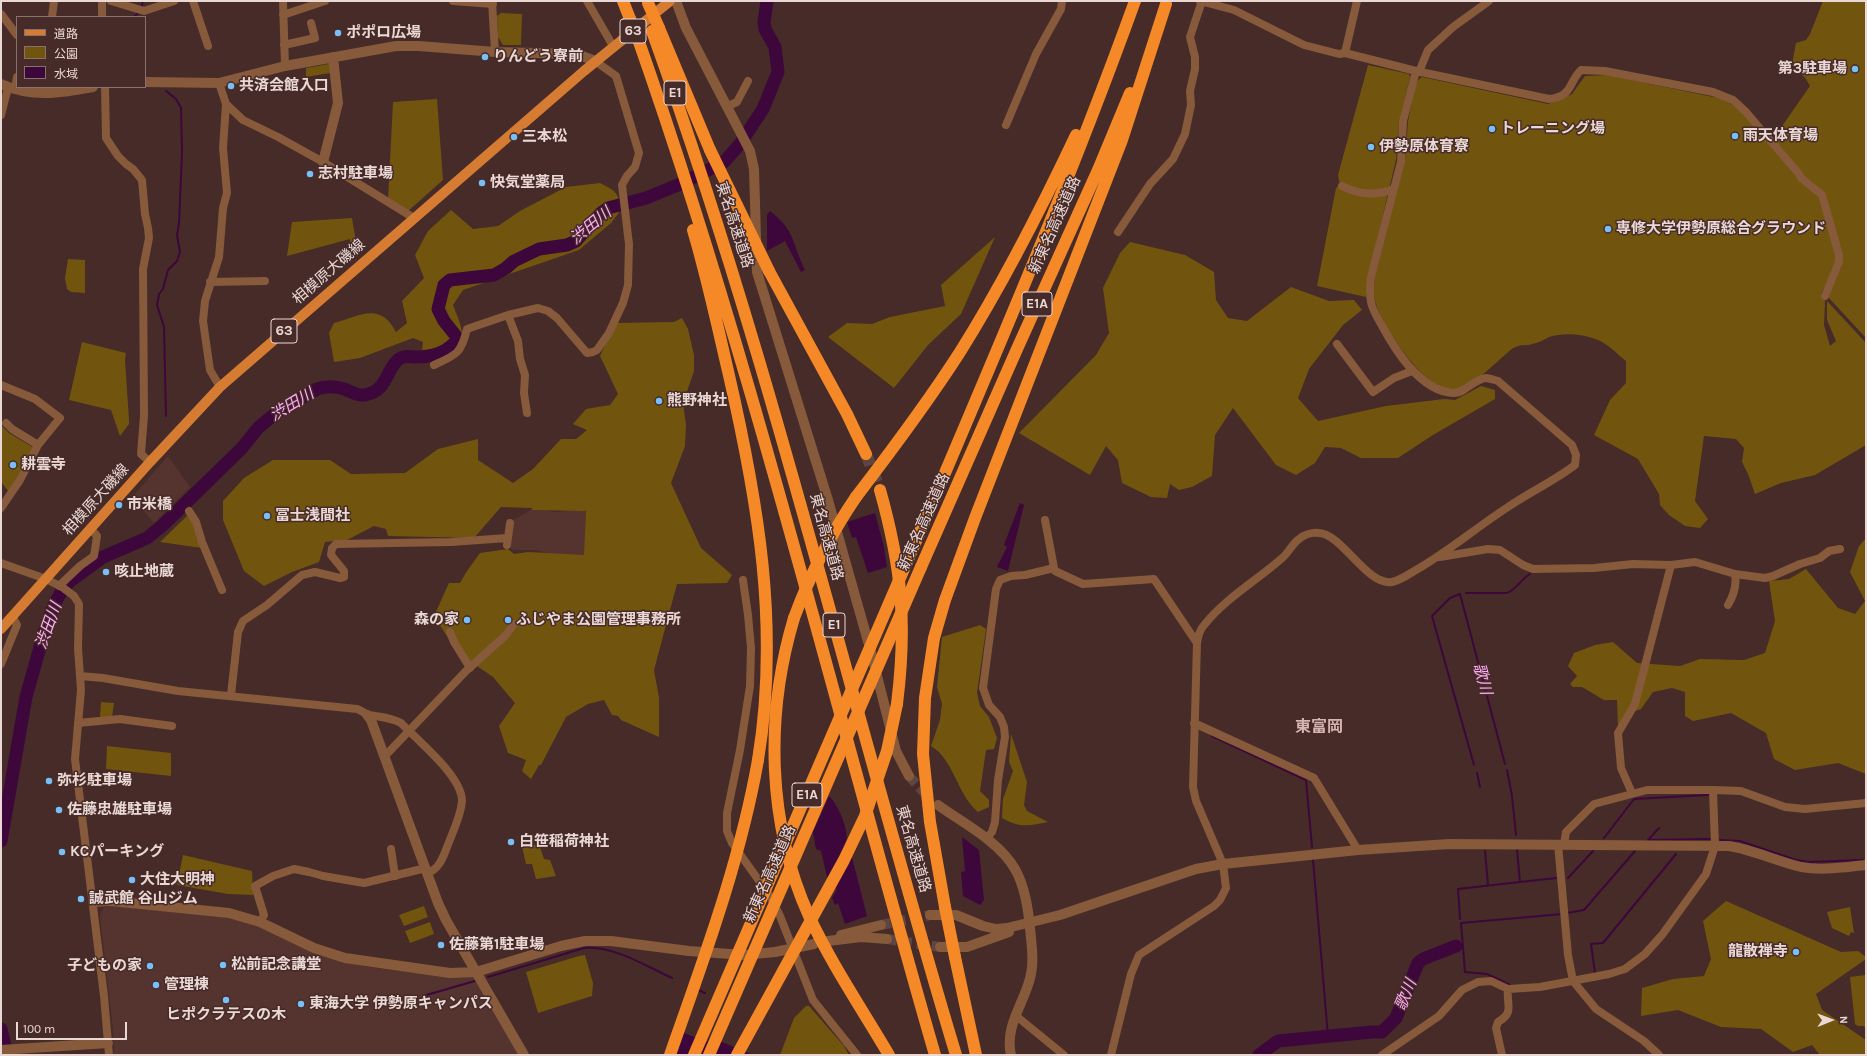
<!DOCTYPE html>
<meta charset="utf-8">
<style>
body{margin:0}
#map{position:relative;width:1867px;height:1056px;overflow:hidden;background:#462b28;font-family:Karla,"Noto Sans JP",sans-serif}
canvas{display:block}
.frame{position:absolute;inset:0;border:2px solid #ead8d5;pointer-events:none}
.legend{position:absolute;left:16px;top:16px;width:130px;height:72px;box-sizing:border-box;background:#462b28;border:1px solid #88706d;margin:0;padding:5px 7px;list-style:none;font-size:12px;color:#ead8d5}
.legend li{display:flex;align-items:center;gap:8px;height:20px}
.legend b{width:20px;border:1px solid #88706d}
.north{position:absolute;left:1811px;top:1000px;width:40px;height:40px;-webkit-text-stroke:3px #462b28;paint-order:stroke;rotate:89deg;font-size:11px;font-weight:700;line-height:16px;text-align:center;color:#ead8d5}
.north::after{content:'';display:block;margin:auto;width:14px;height:18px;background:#ead8d5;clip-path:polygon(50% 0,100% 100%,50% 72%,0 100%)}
.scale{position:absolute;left:16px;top:1022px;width:111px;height:18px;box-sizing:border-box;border:2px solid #ead8d5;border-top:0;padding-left:5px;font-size:12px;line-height:14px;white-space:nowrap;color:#ead8d5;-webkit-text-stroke:3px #462b28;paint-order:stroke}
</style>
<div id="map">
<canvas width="1867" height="1056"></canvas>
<div class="frame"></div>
<ul class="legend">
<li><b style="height:5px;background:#d67c32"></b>道路</li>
<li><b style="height:11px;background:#71550e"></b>公園</li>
<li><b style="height:11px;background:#3d073b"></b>水域</li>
</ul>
<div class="north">N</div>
<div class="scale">100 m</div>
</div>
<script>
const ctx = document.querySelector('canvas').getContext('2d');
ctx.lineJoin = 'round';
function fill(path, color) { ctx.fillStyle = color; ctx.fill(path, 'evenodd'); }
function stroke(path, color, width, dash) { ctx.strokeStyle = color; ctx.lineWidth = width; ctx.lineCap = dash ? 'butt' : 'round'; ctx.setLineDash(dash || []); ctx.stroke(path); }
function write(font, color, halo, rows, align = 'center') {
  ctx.font = font + ' Karla,"Noto Sans JP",sans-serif'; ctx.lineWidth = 3; ctx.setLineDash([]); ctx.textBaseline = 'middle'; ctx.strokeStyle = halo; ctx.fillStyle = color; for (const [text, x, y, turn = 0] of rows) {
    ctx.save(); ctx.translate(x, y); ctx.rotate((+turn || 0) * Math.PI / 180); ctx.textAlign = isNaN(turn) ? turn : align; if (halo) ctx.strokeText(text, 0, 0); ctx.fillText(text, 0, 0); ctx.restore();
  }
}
fill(new Path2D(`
 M168,456L190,487L154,523L132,497Z
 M534,508L556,512L583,509L586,512L585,555L555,556L537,550H513L510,547L512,521Z
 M114,906L232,918L248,922L337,960L361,966L451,977H471L476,978L521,1055H114L113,1030L100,916L103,908Z`), '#55332f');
fill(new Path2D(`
 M1823,1H1866V338L1828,297L1842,265L1828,205L1773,139L1810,86L1806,79L1792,64L1796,43L1806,40L1810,34Z
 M501,13L522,14L521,45H503L498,37L497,16Z
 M329,64L330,73L306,77V68Z
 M1368,65L1409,74L1410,77L1399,122L1396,160L1368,278L1366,297L1317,286L1336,188L1340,185L1338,175Z
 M1607,75L1723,99C1746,110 1785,161 1801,183L1811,189L1819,198L1838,260L1821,294L1825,301L1824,325L1830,346L1836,341L1827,320V301L1866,343V445L1815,475L1781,483L1755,494L1748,474L1742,462L1744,448L1736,439L1704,436L1695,501L1708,519L1700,528L1685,526L1669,515L1660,505L1659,494L1638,459L1594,435L1610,400L1626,383V361C1618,355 1609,345 1600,341C1586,334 1564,332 1549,337C1545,339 1540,342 1536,343C1521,348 1520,341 1506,354C1491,367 1474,385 1454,390C1428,395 1382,326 1376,304C1373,295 1374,287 1375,277L1405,161L1408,121L1415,87L1418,80L1422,77L1548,104L1572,94L1585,76Z
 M437,99L443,180L408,211L388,200L393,102Z
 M600,183C616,191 618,192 621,210L611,223L579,250L463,290L453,305C465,335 471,350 434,360L422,351L423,342L413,338L360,358L334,362L329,333L334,323C360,316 380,301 396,332L407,323L402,301L424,278L415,255L428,231L451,210L473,229L498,226L520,211L566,187Z
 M352,218L358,254L354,258L350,239L287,256L292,222Z
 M995,237L961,314L928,345L894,388L828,337L847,323L872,324L890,317L945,306L941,285Z
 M1130,242L1185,255L1214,272L1216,300L1228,318L1247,321L1291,287L1329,301L1354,300L1362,310L1343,325L1309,369L1298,398L1318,421L1386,406L1444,399L1455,400L1481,386L1495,390V399L1433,435L1398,458H1361L1341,448L1325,447L1315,463L1296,475L1276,465L1233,408L1215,435L1212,476L1192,487L1179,490L1170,484L1167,498L1151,497L1122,483L1118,460L1106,446L1090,475L1019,433L1096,355L1109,333L1103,288L1120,253Z
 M68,259L85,260V293L71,292L67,289L65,278Z
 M682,318L688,329L694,355V371L683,403L686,425L685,446L671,483L701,548L732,575L727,583L677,584L654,670L659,698V737L621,720L618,716L612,715L604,700L588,704L566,717L541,765H539L531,779L522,771L526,760L508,753L499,726L515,703L493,677L477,666L470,672L434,616L449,583H460L467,571L480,553L508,549L514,554L528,552L584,555L586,511L532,510V508L501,507L474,538L388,536L386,529L374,526L347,540L325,542L319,562L292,572L264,586L244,571L223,520V501L244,478L273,460H330L351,474L405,473L438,449L478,439V460L513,483L533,469L561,439H576L587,430L573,424L586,409L610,405L618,394L600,356L615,323L674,322Z
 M82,342L126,353L125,360L129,420V424L120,436L111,410L69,400Z
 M1,425L9,433L34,448L9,492L1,482Z
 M189,515L202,548L160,542L188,515Z
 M1866,538V774L1838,763L1795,770L1774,759L1766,733L1731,713L1693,721L1685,716V692L1672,688L1653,692L1641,709L1632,712L1618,726L1617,700H1604L1582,687H1573L1570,684L1577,676L1568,666L1574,653L1595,645L1613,642L1637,663L1680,666L1700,659L1744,660L1765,653L1775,621L1769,581L1789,579L1806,569L1838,608L1855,614L1865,601L1850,572L1859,546Z
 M980,625L986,629L977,693L980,706L989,717L997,738L994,749L986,750L980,791L989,800V807L978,812C956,793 955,761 931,746L940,720L942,704L937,687L942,637Z
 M101,702L114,703L112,717L100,718Z
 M1011,734L1027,782L1024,805L1027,811L1048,822C1029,826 1020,828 1002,818L1003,799L1013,771L1009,762Z
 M107,746L171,753V776L106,769Z
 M539,844L544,859L550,860L556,876L536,879L532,864H526L522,847Z
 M183,855L252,871L253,895L228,894L177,885Z
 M1726,901L1841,952L1858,951L1866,957V959L1816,994L1822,1010L1866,1040V1055H1820L1812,1045L1793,1052L1761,1029L1721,1027L1678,1010L1641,1016L1642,988L1673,979L1704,976L1711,959L1703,921Z
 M424,906L428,917L404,926L399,915Z
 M1850,907L1854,933L1851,932L1849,936L1832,928L1827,912Z
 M430,922L434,934L410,943L405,931Z
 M585,955L593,983L592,996L538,1013L526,972L579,956Z
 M1866,975V1029L1864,1026H1858L1855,1024L1850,977Z
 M806,1006H809L844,1046L849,1055H780L794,1018Z`), '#71550e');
fill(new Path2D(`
 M770,211C796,231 792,244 805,270L801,272L785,241L767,251V215Z
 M1020,503L1024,505L1008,571L997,567L1007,547L1004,545Z
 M875,513L884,547L887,567L868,573L856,537L852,538L847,522Z
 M829,796C838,804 850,832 846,843L849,846L867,916L845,924L838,903L835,905L832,898L837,889L829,885L821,851L816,849L813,832Z
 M962,837L979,850L984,900L980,905L963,896L961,872L965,871Z
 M684,1033L707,1042L710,1037L753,1055H676Z`), '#3d073b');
stroke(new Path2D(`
 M142,5L143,1
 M134,17L138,13
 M166,91L176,99L181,108L182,153L179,223L177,235L180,252L177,261L168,270L163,289L159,294L157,305L164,327L166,416
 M1466,593H1507C1517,589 1521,579 1530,574
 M1212,736L1306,780L1312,847
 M1474,765L1432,616L1450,598L1460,594L1505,764
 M1507,770L1512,796L1516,835
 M1477,773L1480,787
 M1604,838L1634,799L1708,795
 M1648,840L1710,839
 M1648,840L1659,828
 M1720,840L1740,841L1796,860L1809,862L1863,860
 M1485,851L1488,885
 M1313,860L1328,1036
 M1568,878L1593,851
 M1520,882L1556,878
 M1567,913L1584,910L1635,851
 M1460,919L1458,889L1520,882L1517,850
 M1595,973L1591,944L1603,943L1676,854
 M488,977L584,948C613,945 646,966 672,978
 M1510,985L1487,974L1465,972L1461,923L1562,914
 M698,990L705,993
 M423,996L475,981`), '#3d073b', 2);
stroke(new Path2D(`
 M1,841L26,697L44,633L54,605L60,594L69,582L103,557L147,538L163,525L242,448L258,428L277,412L317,389C325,386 336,386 344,389C351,391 357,396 364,395C388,392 386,368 399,359C404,355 410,357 416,357C432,357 447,353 457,340L456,336L444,321L438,309L444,285L450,280L494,275L506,268L514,261L539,249L567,245L576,241L601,213L608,208L646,198L678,185L724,162L740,144L763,109L778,72L775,47L765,29L764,22L767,1
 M1,1029L7,1055
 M1376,1032H1382L1396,1018L1418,963L1423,959L1456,946
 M1259,1055L1278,1041L1372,1032`), '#3d073b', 13);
stroke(new Path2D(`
 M909,776L930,799
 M881,925L930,915
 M887,939L940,947`), '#5f4542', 10, [10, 5]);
stroke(new Path2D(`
 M866,454L880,490`), '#5f4542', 12, [12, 6]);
stroke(new Path2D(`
 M102,1V17
 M111,1L144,11L174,1
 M193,1L208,46
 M283,1L285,66
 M453,1L493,4
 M492,1L495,52
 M587,1L613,46
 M1200,1L1234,10L1304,45L1339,54L1345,53
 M1,14L17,35
 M283,15L325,1
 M52,17L54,1
 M284,45L315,38L311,23
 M1416,71L1549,99C1573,96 1568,83 1581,70L1605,71L1713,92L1733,100L1746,112L1799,174L1801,178L1822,195L1839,255V262L1825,296
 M1419,72L1428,50L1453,27L1489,1
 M219,83L226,104L243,120L278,137L323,162L414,218
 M105,87L106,138L118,156L126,164L133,169L142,180L145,214L148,228L149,238L143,269L144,416L141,454L150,462
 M15,89L17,77
 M728,106L737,102L748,81
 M1,115L8,88
 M1006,125L1036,54L1061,9L1062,1
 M1342,186C1360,195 1375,196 1394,189
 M1118,232L1150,184L1173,159L1185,134L1191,105L1190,91L1195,69V57L1190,37L1202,1
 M210,282L265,281
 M508,315L518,341L520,359L525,375L524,393L527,413
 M1337,344L1373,392L1394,378L1412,371
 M434,365C456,355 461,354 467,329L508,315L538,308L548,311L557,318L587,353L593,352L597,350L609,333L623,303L628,285L629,244L622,185L627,176L635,167L639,153L616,76L595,61
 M1,385L35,399L60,418L38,445L20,480L1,508
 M220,387L210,370L203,321L205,301L219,257L223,208L227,193L223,148L226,104
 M6,423L12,429L38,445
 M189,511L196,522L202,542L222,590
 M1045,520L1054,568
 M507,545L510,523
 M1440,557L1488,549L1500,550L1523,565L1533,569L1594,568L1633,564L1671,565L1695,562L1735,574C1737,586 1734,595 1728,605
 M1,563L46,579L62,587L74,596L79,604L78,648L81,690L75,759L104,996L109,1055
 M1735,574L1765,578L1773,576L1800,564L1820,558L1829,551L1840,549
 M743,580L748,615L751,648L750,686L740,750L727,813V831L732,843L770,896L780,916L813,1000L857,1055
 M59,586L80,566L94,556L97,536L90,528
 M450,632L454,642L470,668
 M1,664L17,625L12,616
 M80,676L103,678L178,691L357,709C361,710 365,714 369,715C380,717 390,717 401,723C418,741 462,776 462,801C461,815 454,829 449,842C444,854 441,868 428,873
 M231,695L238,632L243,621L267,605L302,575L315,572L340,578L344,577V571L331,555L332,548L336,544L451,542L507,538
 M78,723L120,719L172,726
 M1194,723L1314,778L1358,850
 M385,756L466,671L506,635L514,624
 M1632,793L1621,768L1618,733L1635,704L1671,565
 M986,839L992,832L995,822L998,780L1005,737L1004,727L1000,717L989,705L983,688L996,589L1000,580L1011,576L1025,575L1054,568L1055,571L1083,584L1154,579L1197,643
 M1558,844L1568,955L1573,981L1596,1009L1644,1041L1659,1055
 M1564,844L1566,832L1594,804L1647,790H1713
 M391,849L395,876
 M260,922L264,915L255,886L273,876L294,869L309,872L323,876L364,883L426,868
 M1015,1015L1064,1055
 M1111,1055L1131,974L1139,955L1214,906L1220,900L1226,888L1223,864L1196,801L1193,787L1197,643C1198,636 1200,629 1205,624C1226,598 1256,581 1281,559C1288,554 1292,544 1299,539C1304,535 1312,532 1319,533C1342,534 1367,586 1392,582C1401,580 1409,574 1416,570C1449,551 1477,527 1508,507C1530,492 1554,481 1575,465L1576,455L1572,445L1498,381C1494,380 1489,378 1486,378C1474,379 1464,394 1453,393C1420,391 1395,350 1381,324C1377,317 1372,309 1371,302C1369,293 1370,286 1371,277L1401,162L1403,121L1416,71L1345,53L1357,1
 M1382,1055L1439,1016L1462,990L1478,982L1491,981L1508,989L1540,987L1609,974L1625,969L1645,954L1662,935L1706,874L1715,846L1713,790L1741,791L1785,807L1805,809L1866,803
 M1502,1055L1496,1028L1498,1022C1515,1012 1506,1005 1508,989`), '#865a3a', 8);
stroke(new Path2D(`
 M676,1L686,28L750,151L754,169L757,272L828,500L871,652L896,751L909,776
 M145,82L219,83L285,66L396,46H419L495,52L577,54L595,61
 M1,84C32,98 61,93 93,87
 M323,162L338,103L333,57
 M367,715L371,720L438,903L446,920L524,1055
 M938,805C964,824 999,841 1015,869C1025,887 1028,908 1030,928C1032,948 1035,966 1028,985C1020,1009 1005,1029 1011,1055
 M93,902L111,901L229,913L260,922L314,948L345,958L450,973L476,972L561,946L585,941H611L689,951L744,955L775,952L814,944
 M930,915H956L983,926L996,929L1007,928L1060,915L1196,869L1223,864L1358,850L1449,844L1729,846C1754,850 1776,861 1801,867C1822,871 1845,867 1866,865
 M841,935L881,925
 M828,941L861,937L887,939
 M940,947H967L1009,932
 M1,1050L108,1043`), '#865a3a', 10);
stroke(new Path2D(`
 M1,629L150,462L220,387L584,71L670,1`), '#d67c32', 10);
stroke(new Path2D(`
 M623,1L630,19
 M659,28L710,150
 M652,31C773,366 853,714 956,1055
 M638,39C755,372 837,716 935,1055
 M693,230C707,277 717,324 728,371C758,501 780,627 758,760
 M769,271L847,414L866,454
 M880,490C902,568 907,624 897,704
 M856,497C892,450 928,402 960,352C1004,282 1041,209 1076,135
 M919,534C994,358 1070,181 1135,1
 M921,567L1017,349L1098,170L1130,93
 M794,618C765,715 767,823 809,916C832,965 862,1009 889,1055
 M945,907L930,822L923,754L925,698L934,638L945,600L975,518L1122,140L1166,4
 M955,957L976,1055`), '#f58928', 12);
stroke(new Path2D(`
 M648,3L659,28
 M630,19L638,39
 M710,150L769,271
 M794,618C810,575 830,535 856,497
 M945,907L955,957
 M670,1055C704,958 740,862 758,760
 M694,1055L919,534
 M709,1055L921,567
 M737,1055L844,860L865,816L887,751L897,704`), '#f58928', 12);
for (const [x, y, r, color] of [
 [338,33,4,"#78bff7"],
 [485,57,4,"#78bff7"],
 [1855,69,4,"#78bff7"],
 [231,86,4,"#78bff7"],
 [1492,129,4,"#78bff7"],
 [1735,136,4,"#78bff7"],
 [514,137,4,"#78bff7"],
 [1371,147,4,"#78bff7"],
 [310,174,4,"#78bff7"],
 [482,183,4,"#78bff7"],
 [1608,229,4,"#78bff7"],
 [659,401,4,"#78bff7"],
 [13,465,4,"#78bff7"],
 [119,505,4,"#78bff7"],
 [267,516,4,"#78bff7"],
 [106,572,4,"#78bff7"],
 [467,620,4,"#78bff7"],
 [508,620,4,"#78bff7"],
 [49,781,4,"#78bff7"],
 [59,810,4,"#78bff7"],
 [511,842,4,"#78bff7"],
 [62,852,4,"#78bff7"],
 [132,880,4,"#78bff7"],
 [81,899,4,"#78bff7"],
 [441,945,4,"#78bff7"],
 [1796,952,4,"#78bff7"],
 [223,965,4,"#78bff7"],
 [150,966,4,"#78bff7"],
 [156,985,4,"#78bff7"],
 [226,1000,4,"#78bff7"],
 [301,1004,4,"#78bff7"]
]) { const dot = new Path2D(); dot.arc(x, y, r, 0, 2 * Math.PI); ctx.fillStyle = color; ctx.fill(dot); stroke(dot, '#462b28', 1.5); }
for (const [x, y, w] of [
 [633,31,26],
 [675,93,22],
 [1037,304,30],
 [284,331,26],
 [834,625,22],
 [807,795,30]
]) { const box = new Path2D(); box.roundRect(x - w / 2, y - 12, w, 24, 3); ctx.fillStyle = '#462b28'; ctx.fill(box); stroke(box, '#ead8d5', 1); }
write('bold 14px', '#ead8d5', null, [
 ["63",633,31],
 ["E1",675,93],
 ["E1A",1037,304],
 ["63",284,331],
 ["E1",834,625],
 ["E1A",807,795]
]);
write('bold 15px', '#ead8d5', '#462b28', [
 ["ポポロ広場",346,33],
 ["りんどう寮前",493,57],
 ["第3駐車場",1847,69,"right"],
 ["共済会館入口",239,86],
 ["トレーニング場",1500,129],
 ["雨天体育場",1743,136],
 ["三本松",522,137],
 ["伊勢原体育寮",1379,147],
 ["志村駐車場",318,174],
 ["快気堂薬局",490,183],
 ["専修大学伊勢原総合グラウンド",1616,229],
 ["熊野神社",667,401],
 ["耕雲寺",21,465],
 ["市米橋",127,505],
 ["冨士浅間社",275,516],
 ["咳止地蔵",114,572],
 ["森の家",459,620,"right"],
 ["ふじやま公園管理事務所",516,620],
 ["弥杉駐車場",57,781],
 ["佐藤忠雄駐車場",67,810],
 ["白笹稲荷神社",519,842],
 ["KCパーキング",70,852],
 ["大住大明神",140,880],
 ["誠武館 谷山ジム",89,899],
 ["佐藤第1駐車場",449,945],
 ["龍散禅寺",1788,952,"right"],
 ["松前記念講堂",231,965],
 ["子どもの家",142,966,"right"],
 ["管理棟",164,985],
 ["東海大学 伊勢原キャンパス",309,1004],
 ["ヒポクラテスの木",226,1015,"center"]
], 'left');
write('15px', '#ead8d5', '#462b28', [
 ["東名高速道路",734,225,72],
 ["新東名高速道路",1055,225,-66],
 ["相模原大磯線",329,272,-41],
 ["相模原大磯線",96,500,-48],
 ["新東名高速道路",924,522,-66],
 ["東名高速道路",826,537,75],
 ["東名高速道路",913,849,74],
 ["新東名高速道路",770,874,-66]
]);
write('italic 16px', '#feabf7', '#462b28', [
 ["渋田川",591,226,-39],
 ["渋田川",292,405,-31],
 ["渋田川",49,626,-70],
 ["歌川",1482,679,75],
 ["歌川",1406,995,-68]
]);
write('bold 16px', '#d7b5b0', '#462b28', [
 ["東富岡",1319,727]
]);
</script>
